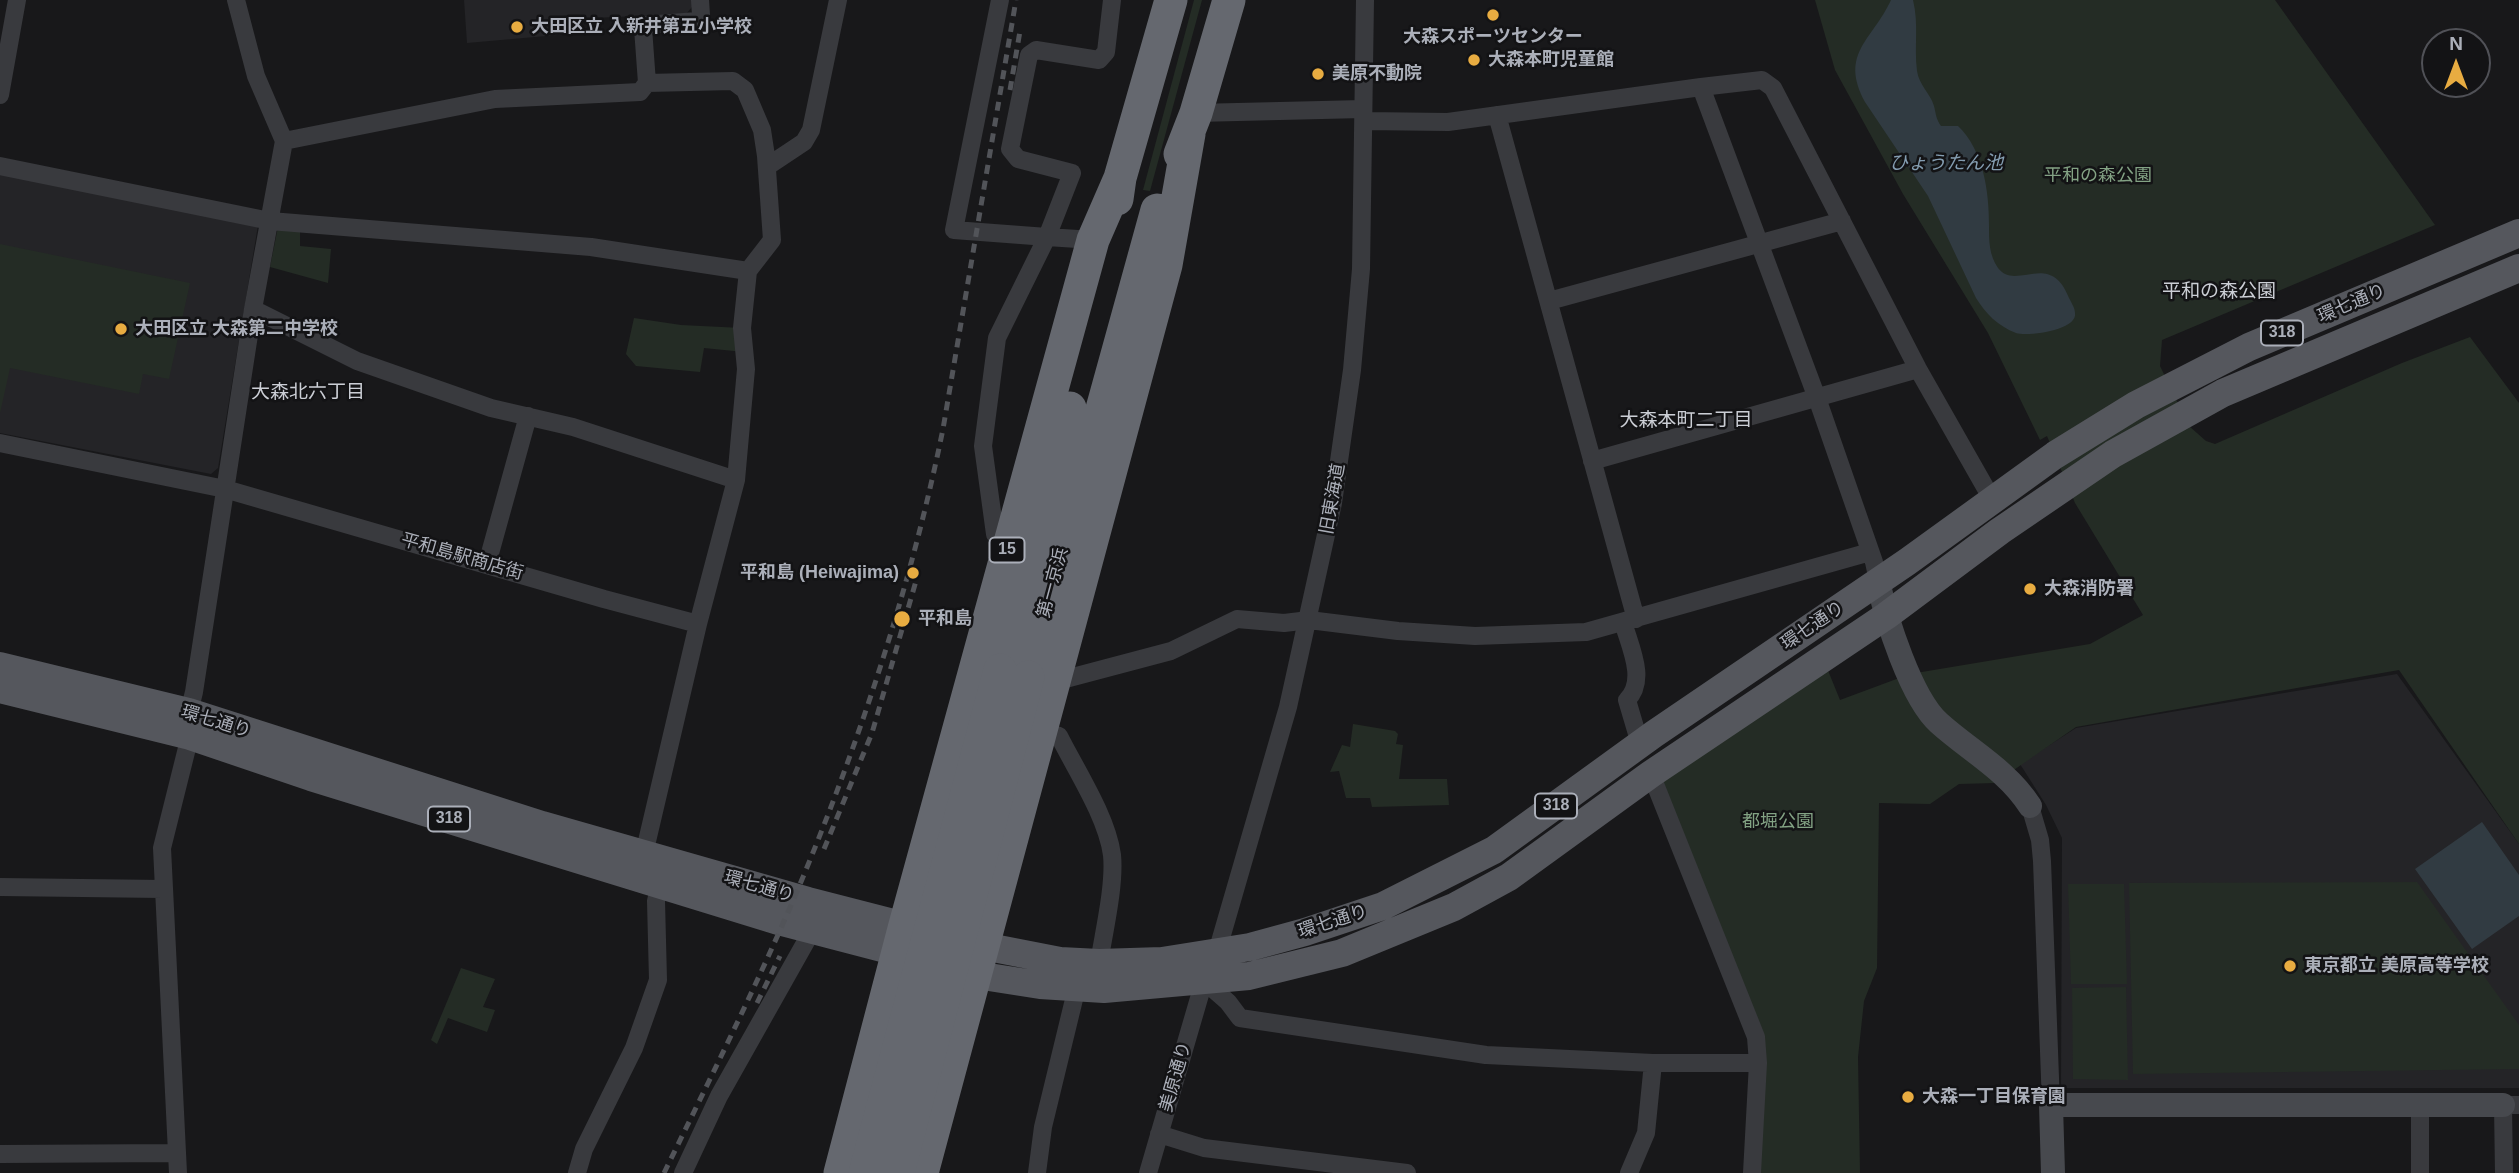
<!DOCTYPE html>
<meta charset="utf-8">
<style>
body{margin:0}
#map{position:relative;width:2519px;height:1173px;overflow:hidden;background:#18181a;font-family:Arial,sans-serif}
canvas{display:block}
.north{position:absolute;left:2421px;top:28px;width:70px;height:70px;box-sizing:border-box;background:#131315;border:2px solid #505157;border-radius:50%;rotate:0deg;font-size:19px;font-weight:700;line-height:28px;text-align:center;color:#abafb9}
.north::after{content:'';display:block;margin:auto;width:24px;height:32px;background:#e8ac41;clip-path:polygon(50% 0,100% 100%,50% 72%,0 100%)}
</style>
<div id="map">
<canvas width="2519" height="1173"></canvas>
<div class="north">N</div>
</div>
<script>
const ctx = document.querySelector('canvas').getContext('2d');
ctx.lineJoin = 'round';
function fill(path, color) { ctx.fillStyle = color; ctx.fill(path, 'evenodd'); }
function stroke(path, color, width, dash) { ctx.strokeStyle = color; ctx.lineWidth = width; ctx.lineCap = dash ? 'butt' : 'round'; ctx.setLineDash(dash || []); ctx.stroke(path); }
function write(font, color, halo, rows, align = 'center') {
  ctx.font = font + ' Arial,"Noto Sans JP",sans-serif'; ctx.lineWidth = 5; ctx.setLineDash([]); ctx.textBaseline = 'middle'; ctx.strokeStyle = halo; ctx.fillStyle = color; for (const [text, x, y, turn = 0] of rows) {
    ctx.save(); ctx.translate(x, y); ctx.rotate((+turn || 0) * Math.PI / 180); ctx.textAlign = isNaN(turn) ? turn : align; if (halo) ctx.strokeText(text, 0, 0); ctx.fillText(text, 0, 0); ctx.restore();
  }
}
fill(new Path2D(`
 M464,0H692V7L686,14L568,19L569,34L467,43Z
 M0,173L258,225L218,468L211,474L0,433Z
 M2397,674L2519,844V1088H2061L2062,838L2046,805L2020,764L2076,728Z`), '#242427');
fill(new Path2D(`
 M1194,0H1202L1150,191L1143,190Z
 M1815,0H2275L2435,225L2162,340L2160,366L2189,426L2206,441L2215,444L2402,363L2470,337L2519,403V844L2399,670L2076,727L1995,783L1959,784L1930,804L1879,803L1877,968L1864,1001L1858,1057L1860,1173H1755L1762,1062L1658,784L1827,668L1840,700L1910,674L2090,644L2143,615L2075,503L2047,436L2040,440L1988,333L1903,194L1835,70Z
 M278,227H300V246L331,249L328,283L270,267Z
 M0,244L190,283L169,379L143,374L139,394L10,368L0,413Z
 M634,318L681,325L742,328L744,352L704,348L700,372L636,366L626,354Z
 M1353,724L1395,731L1398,734L1396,744L1403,745L1399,779H1447L1449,805L1372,807L1370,798H1346L1339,771L1330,772L1342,745L1350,747Z
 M2417,882L2519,1025V1069L2133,1074L2129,883Z
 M2068,884H2124L2127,984H2071Z
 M461,968L495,979L483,1007L495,1010L487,1032L448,1018L437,1044L431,1040Z
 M2126,987L2128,1080L2073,1079L2072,988Z`), '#242c25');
fill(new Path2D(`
 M1891,0H1913C1919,24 1914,46 1917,71C1919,85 1930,93 1934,106C1936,114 1936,119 1941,126H1958C1984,151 1989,192 1989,226C1989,241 1989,255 1998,268C2016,292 2050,249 2069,298C2071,302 2075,308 2075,313C2078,330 2028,337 2016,333C1998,326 1986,314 1976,298L1928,196L1865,102C1839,53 1872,41 1891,0Z
 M2482,822L2519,875V916L2472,949L2415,869Z`), '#313b42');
stroke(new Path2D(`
 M1000,0L954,230L1047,237L997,338L983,446L995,534L1010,539
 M647,83L643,28L645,25L697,21L701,15L700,0
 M1701,87L1762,80L1773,88L1918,369L1993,501
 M0,95L17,0
 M1196,113L1363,109
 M1497,115L1636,619
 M1364,121L1448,122L1701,87L1817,398L1874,562L1878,581
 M284,141L495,99L640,92L647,83L733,81L745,90L762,130L766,156L772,240L748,271L742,328L746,369L736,480L698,624L644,854
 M0,166L270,221L591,247L748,271
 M768,166L804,142L811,130L838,0
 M1093,240L1047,237L1072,173L1018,159L1010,149L1029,55L1036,50L1099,60L1106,52L1112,0
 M1549,301L1842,221
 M253,309L357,361L491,408L573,427L736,480
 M0,443L225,489L604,599L698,624
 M1592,461L1918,369
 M487,564L528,416
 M1623,622C1630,647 1647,680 1627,700L1640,744
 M1054,682L1171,651L1237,619L1284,623L1309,620L1398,631L1475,636L1586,632L1870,552
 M1041,731L1059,736C1076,770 1107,817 1112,855C1115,885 1104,931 1099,963
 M1651,774L1756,1037L1758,1063L1752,1173
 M2030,806L2040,840L2042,861L2051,1105
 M0,887L163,889
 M1204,981L1228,1002L1240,1018L1486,1055L1653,1063H1758
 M1159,1134L1204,1148L1407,1173
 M0,1154L177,1153
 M178,1173L162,848L190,736L189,712L194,692L253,309L284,141L256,76L236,0
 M577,1173L584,1149L634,1048L658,980L656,901L660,884
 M683,1173L719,1096L813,929
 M1037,1173L1043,1127L1077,987
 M1148,1173L1204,981L1217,952L1288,707L1333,503L1352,370L1361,269L1365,0
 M1629,1173L1646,1133L1653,1063
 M2420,1173V1104
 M2504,1173L2503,1105H2519`), '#393a3e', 18);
stroke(new Path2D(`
 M1878,581C1886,619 1911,698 1939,723C1970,751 2007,770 2030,806
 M2053,1173L2051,1105H2503`), '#47494e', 24);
stroke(new Path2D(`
 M0,666L189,712L542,825L808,901L983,946L1060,961L1099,963L1162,961L1250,947L1305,932L1383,906L1494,850L1654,734L1907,562L2055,455L2136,405L2249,347L2519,233
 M0,689L190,736L311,777L538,847L782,922L943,964L976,975L1040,985L1104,989L1249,976L1342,953L1454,907L1509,877L1651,774L1886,616L2000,531L2113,454L2223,393L2519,268`), '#55575d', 28);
stroke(new Path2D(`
 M1180,154L1196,113L1229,0
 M1117,199L1120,178L1171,0
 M1000,670L1070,408
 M1028,677L1157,210
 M840,1173L905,925L1062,353L1093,240L1120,178
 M922,1173L1166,265L1189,134`), '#65686f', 33);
stroke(new Path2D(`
 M1010,90L1020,31
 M824,849L872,733L916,581
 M757,1003L780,956
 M664,1173C710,1079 757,985 798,889C860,741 911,586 943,429L1016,0`), '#525459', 5, [9, 7]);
stroke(new Path2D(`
 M865,1173L1000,670
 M898,1173L1028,677`), '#65686f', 33);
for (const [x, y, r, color] of [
 [1493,15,7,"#e8ac41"],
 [517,27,7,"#e8ac41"],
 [1474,60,7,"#e8ac41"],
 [1318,74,7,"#e8ac41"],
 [121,329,7,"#e8ac41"],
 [913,573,7,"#e8ac41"],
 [2030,589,7,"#e8ac41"],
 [902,619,9,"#e8ac41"],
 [2290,966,7,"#e8ac41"],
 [1908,1097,7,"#e8ac41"]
]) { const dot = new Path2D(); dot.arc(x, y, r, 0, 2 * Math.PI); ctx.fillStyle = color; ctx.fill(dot); stroke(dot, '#131315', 2.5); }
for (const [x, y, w] of [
 [2282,333,42],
 [1007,550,35],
 [1556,806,42],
 [449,819,42]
]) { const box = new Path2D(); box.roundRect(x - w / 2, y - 12.5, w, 25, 5); ctx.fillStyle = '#131315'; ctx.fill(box); stroke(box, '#abafb9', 2); }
write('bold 16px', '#abafb9', null, [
 ["318",2282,333],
 ["15",1007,550],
 ["318",1556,806],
 ["318",449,819]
]);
write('bold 18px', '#abafb9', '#131315', [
 ["大田区立 入新井第五小学校",531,27],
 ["大森スポーツセンター",1493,37,"center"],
 ["大森本町児童館",1488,60],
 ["美原不動院",1332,74],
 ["大田区立 大森第二中学校",135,329],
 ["平和島 (Heiwajima)",899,573,"right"],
 ["大森消防署",2044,589],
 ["平和島",918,619],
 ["東京都立 美原高等学校",2304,966],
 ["大森一丁目保育園",1922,1097]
], 'left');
write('18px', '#83a284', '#131315', [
 ["平和の森公園",2098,176],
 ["都堀公園",1778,822]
]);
write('18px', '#abafb9', '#131315', [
 ["環七通り",2352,304,-23],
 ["旧東海道",1333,499,-80],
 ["平和島駅商店街",462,557,16],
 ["第一京浜",1053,583,-75],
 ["環七通り",1813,626,-34],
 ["環七通り",216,722,17],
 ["環七通り",759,887,16],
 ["環七通り",1333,922,-18],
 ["美原通り",1176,1077,-74]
]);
write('italic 19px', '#849db1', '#131315', [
 ["ひょうたん池",1946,164]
]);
write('19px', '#cbced5', '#131315', [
 ["平和の森公園",2219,292],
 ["大森北六丁目",308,393],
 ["大森本町二丁目",1686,421]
]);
</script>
